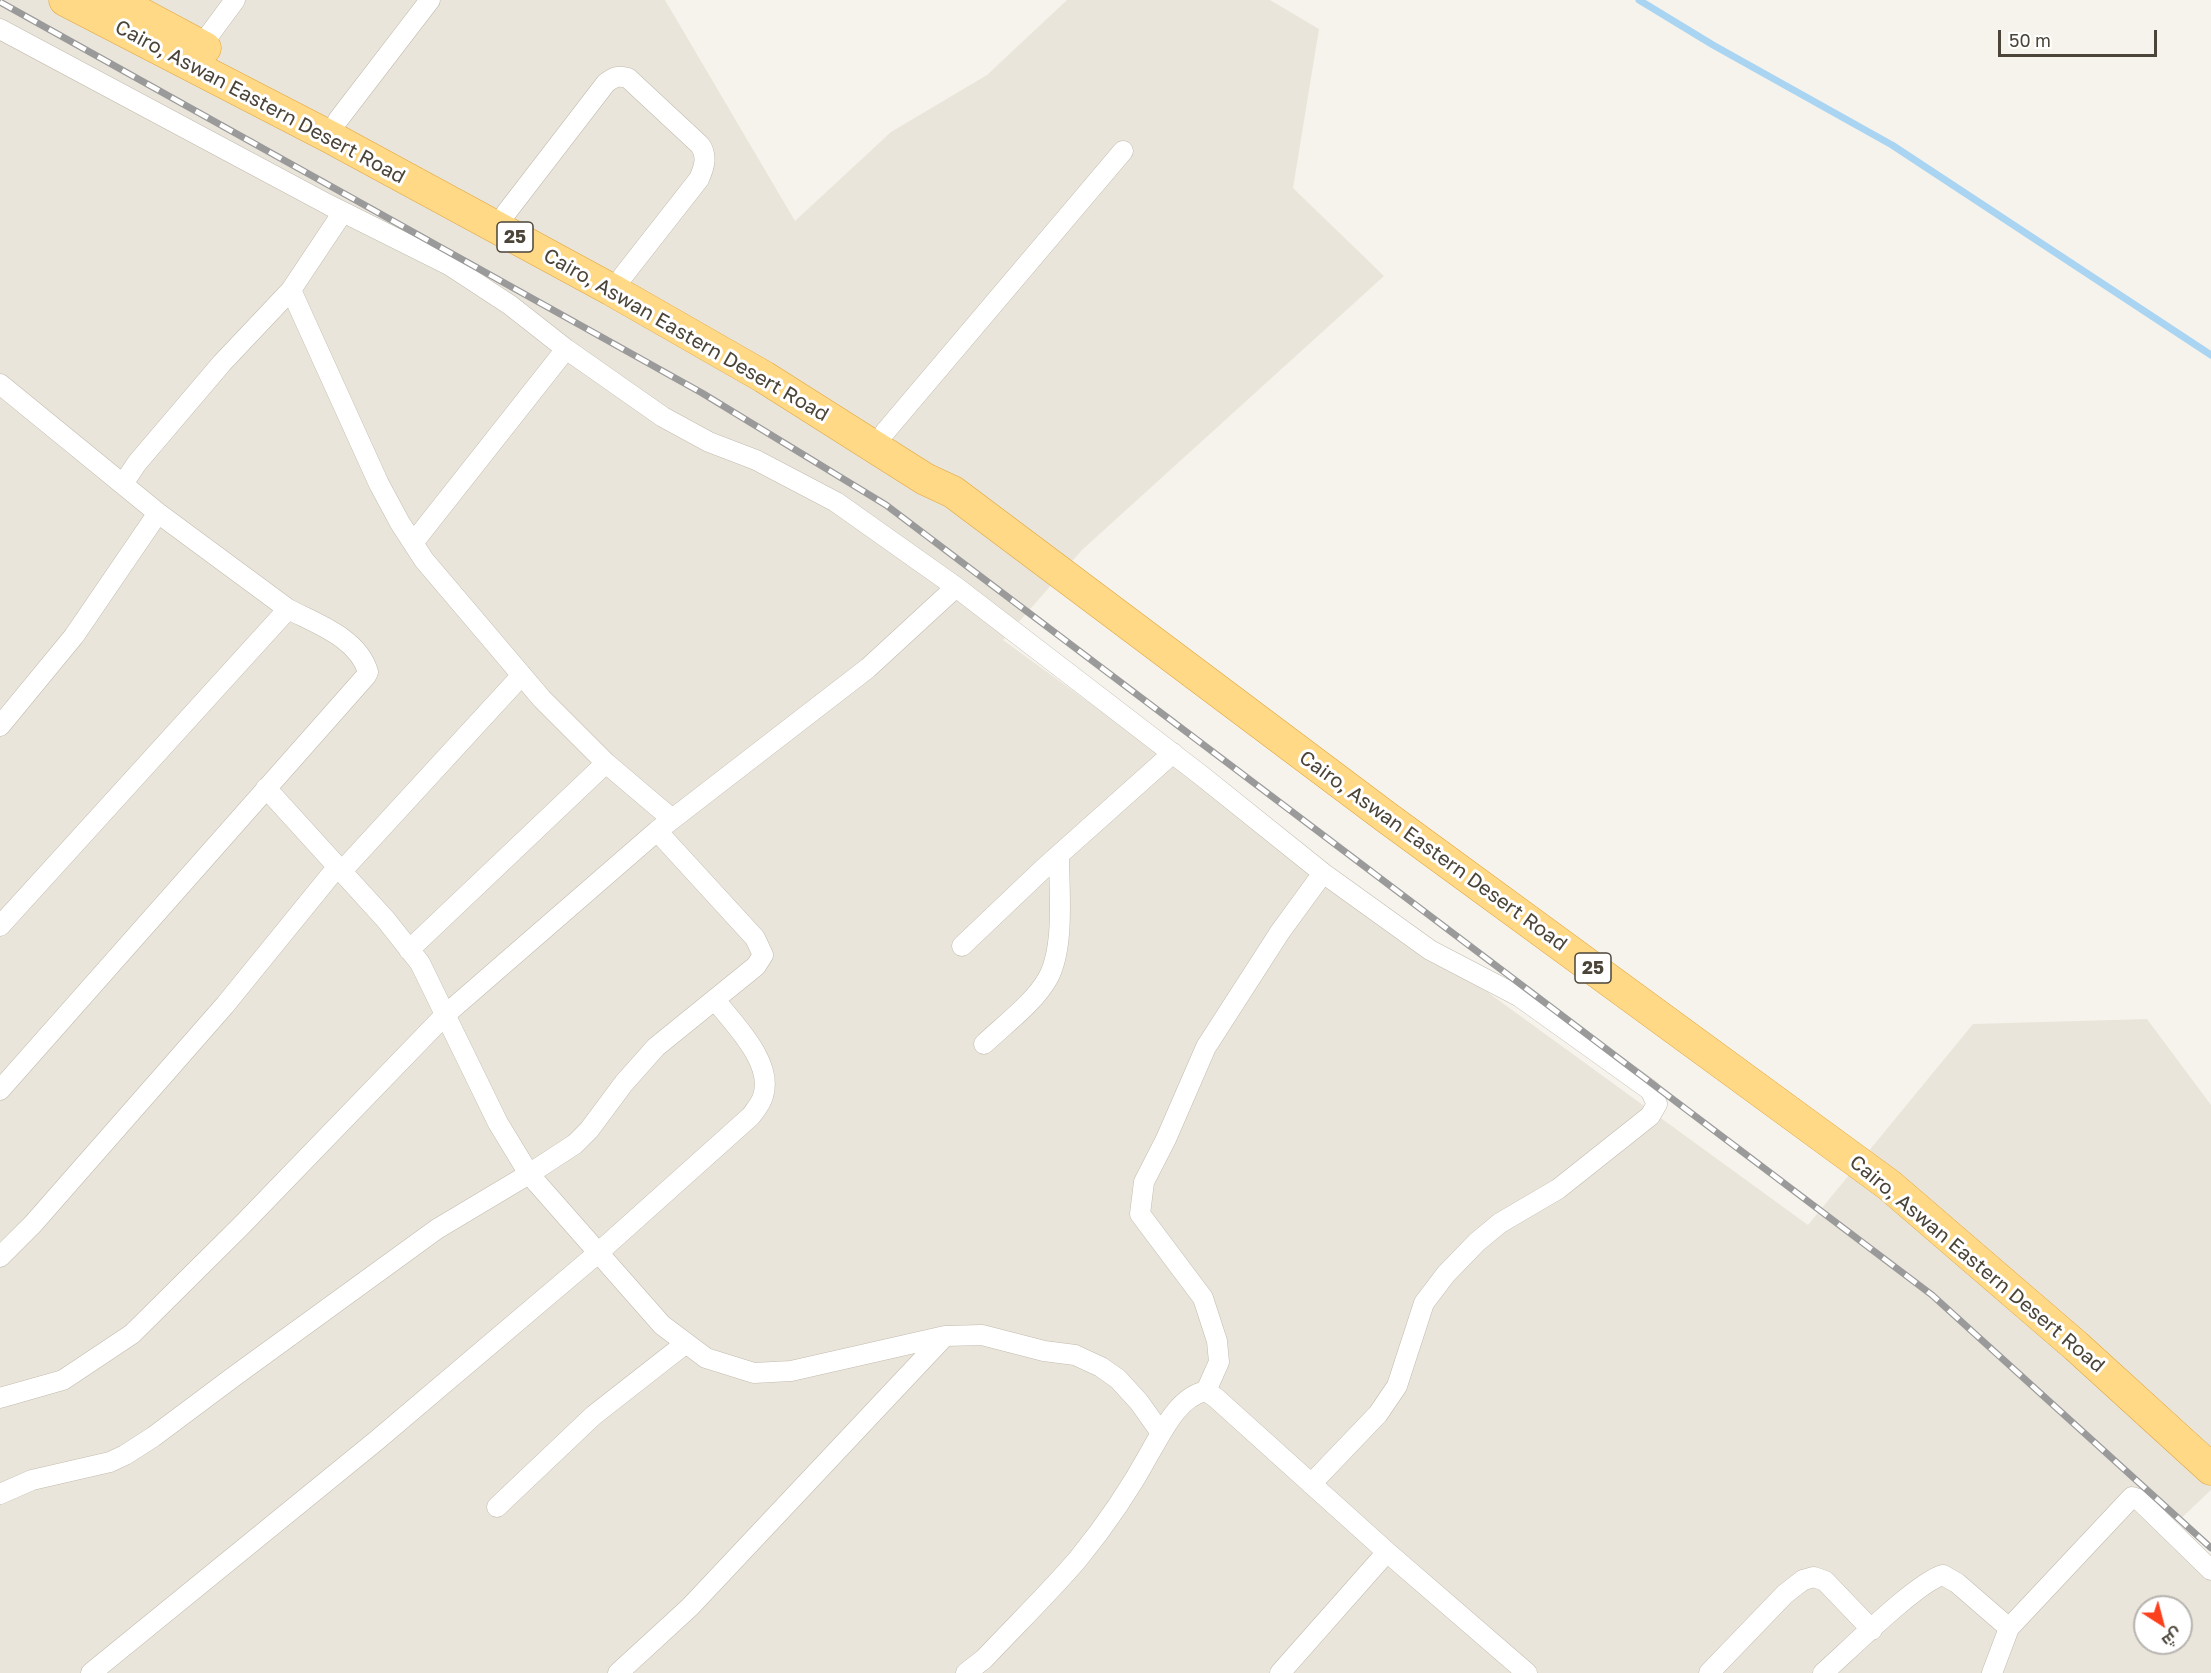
<!DOCTYPE html>
<meta charset="utf-8">
<style>
body{margin:0}
#map{position:relative;width:2211px;height:1673px;overflow:hidden;background:#f6f3ec;font-family:"Golos Text",Cairo,sans-serif}
canvas{display:block}
.north{position:absolute;left:2133px;top:1595px;width:60px;height:60px;box-sizing:border-box;background:#fff;border:2px solid #b7b4b0;border-radius:50%;rotate:144deg;font-size:16px;font-weight:700;line-height:24px;text-align:center;color:#4b4439}
.north::after{content:'';display:block;margin:auto;width:21px;height:27px;background:#fc3f1d;clip-path:polygon(50% 0,100% 100%,50% 72%,0 100%)}
.scale{position:absolute;left:1998px;top:30px;width:159px;height:27px;box-sizing:border-box;border:3px solid #4b4439;border-top:0;padding-left:8px;font-size:18px;line-height:21px;white-space:nowrap;color:#4b4439;-webkit-text-stroke:4px #fff;paint-order:stroke}
</style>
<div id="map">
<canvas width="2211" height="1673"></canvas>
<div class="north">ش</div>
<div class="scale">50 m</div>
</div>
<script>
const ctx = document.querySelector('canvas').getContext('2d');
ctx.lineJoin = 'round';
function fill(path, color) { ctx.fillStyle = color; ctx.fill(path, 'evenodd'); }
function stroke(path, color, width, dash) { ctx.strokeStyle = color; ctx.lineWidth = width; ctx.lineCap = dash ? 'butt' : 'round'; ctx.setLineDash(dash || []); ctx.stroke(path); }
function write(font, color, halo, rows, align = 'center') {
  ctx.font = font + ' "Golos Text",sans-serif'; ctx.lineWidth = 6; ctx.setLineDash([]); ctx.textBaseline = 'middle'; ctx.strokeStyle = halo; ctx.fillStyle = color; for (const [text, x, y, turn = 0] of rows) {
    ctx.save(); ctx.translate(x, y); ctx.rotate((+turn || 0) * Math.PI / 180); ctx.textAlign = isNaN(turn) ? turn : align; if (halo) ctx.strokeText(text, 0, 0); ctx.fillText(text, 0, 0); ctx.restore();
  }
}
fill(new Path2D(`
 M0,0H665L795,221L891,132L987,75L1067,0H1270L1319,29L1293,188L1384,276L1082,550L1003,640L1808,1225L1973,1024L2147,1019L2211,1105V1490L2173,1526L2211,1563V1673H0ZM2145,1607H2181V1643H2145Z`), '#eae5da');
stroke(new Path2D(`
 M1639,0L1713,45L1892,145L2211,355`), '#a9d4f2', 7);
const minor = new Path2D(`
 M0,29L329,205L449,265L510,305L566,349L663,417L709,442L756,460L836,502L956,587L1202,776L1323,873L1430,950L1520,997L1650,1090L1657,1104L1650,1116L1558,1189L1500,1223L1477,1242L1446,1274L1424,1303L1397,1386L1378,1414L1311,1484
 M201,46L235,0
 M338,120L430,0
 M506,213L606,83C614,77 618,75 628,78L700,145C708,156 704,168 699,179L623,276
 M291,290L379,484L400,523L424,560L542,699L606,763L672,819
 M0,384L158,513L288,609L0,926
 M885,432L1123,151
 M123,484L137,463L222,363L291,290L343,212
 M413,543L566,349
 M0,726L74,636L158,513
 M266,788L386,920L420,963L498,1123L529,1174L662,1325L706,1358L754,1373L791,1371L945,1336L982,1335L1044,1351L1075,1355L1101,1367L1118,1379L1139,1402L1161,1433
 M342,871L522,675
 M962,946L1043,869L1173,753
 M409,950L606,763
 M984,1044C1004,1025 1035,1002 1048,978C1065,947 1059,890 1059,855
 M0,1090L366,676L368,672C358,638 317,624 288,609
 M0,1257L33,1224L225,1005L338,866
 M1206,1391L1219,1362L1217,1341L1203,1298L1140,1214L1144,1182L1166,1139L1206,1047L1280,932L1323,873
 M0,1398L63,1380L132,1334L241,1226L445,1015L657,831L868,668L956,587
 M0,1494L32,1480L110,1462L125,1455L153,1437L236,1375L437,1229L529,1174L575,1144L589,1130L624,1083L656,1047L756,966L763,955L755,938L657,831
 M497,1507L594,1415L686,1343
 M2009,1628L2132,1497L2138,1499L2211,1570
 M91,1673L376,1441L598,1253L751,1116C755,1110 761,1104 763,1096C774,1063 734,1024 715,1000
 M618,1673L690,1607L945,1336
 M966,1673L984,1659C1015,1626 1049,1593 1078,1559C1105,1526 1132,1486 1152,1449C1164,1428 1180,1396 1206,1391L1216,1398L1387,1552L1527,1673
 M1280,1673L1387,1552
 M1709,1673L1785,1594L1803,1580L1814,1577L1825,1581L1872,1630
 M1823,1673C1846,1653 1918,1581 1943,1575L1957,1583L2009,1628L1992,1673`);
const trunk = new Path2D(`
 M65,0L330,137L612,290L764,377L925,479L953,492L1386,817L1889,1185L2076,1346L2211,1469
 M115,0L205,48`);
stroke(minor, '#c2bbae', 21);
stroke(trunk, '#e0a43c', 33);
stroke(minor, '#fff', 20);
stroke(trunk, '#ffd985', 32);
const rail = new Path2D(`
 M0,2L702,393L886,505L1932,1295L2211,1548`);
stroke(rail, '#9a9a9a', 7);
stroke(rail, '#fff', 4.5, [14]);
for (const [x, y, w] of [
 [515,237,36],
 [1593,968,36]
]) { const box = new Path2D(); box.roundRect(x - w / 2, y - 15, w, 30, 4.5); ctx.fillStyle = '#fff'; ctx.fill(box); stroke(box, '#4b4439', 1.5); }
write('bold 18px', '#4b4439', null, [
 ["25",515,237],
 ["25",1593,968]
]);
write('20px', '#4b4439', '#fff', [
 ["Cairo, Aswan Eastern Desert Road",260,102,28],
 ["Cairo, Aswan Eastern Desert Road",686,335,30],
 ["Cairo, Aswan Eastern Desert Road",1433,851,36],
 ["Cairo, Aswan Eastern Desert Road",1977,1264,40]
]);
</script>
